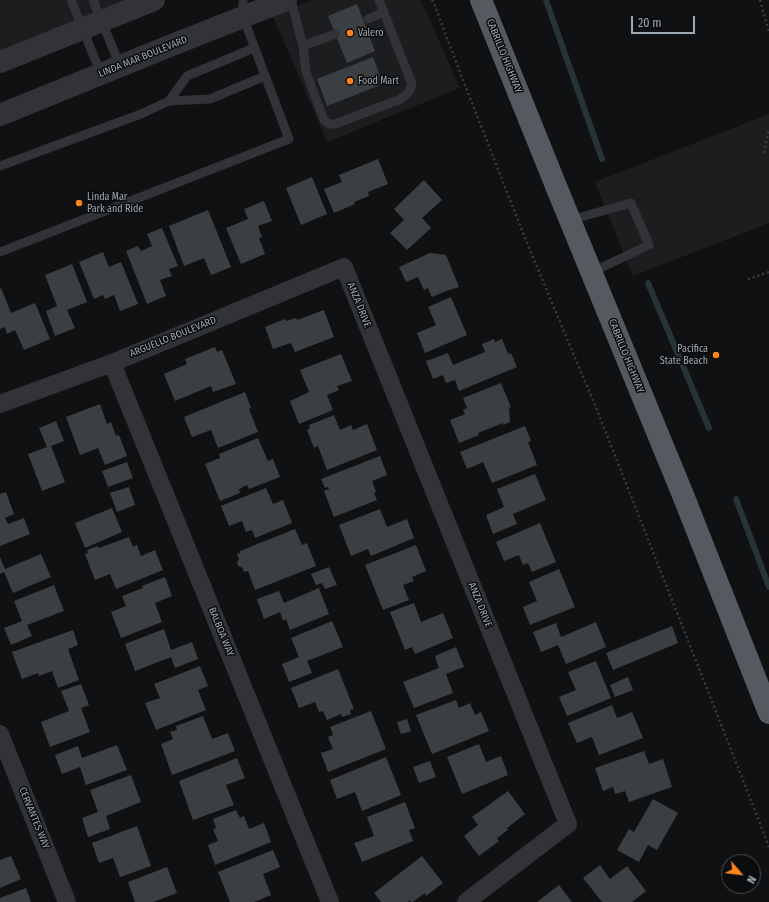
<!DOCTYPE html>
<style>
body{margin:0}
#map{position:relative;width:769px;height:902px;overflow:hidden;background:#101112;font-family:"Fira Sans Condensed",sans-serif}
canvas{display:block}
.north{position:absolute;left:721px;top:854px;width:40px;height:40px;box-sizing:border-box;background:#0b0c0d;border:1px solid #474b50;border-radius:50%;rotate:118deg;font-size:11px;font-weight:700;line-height:16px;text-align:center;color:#a0aab4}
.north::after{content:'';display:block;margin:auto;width:14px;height:18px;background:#ff841b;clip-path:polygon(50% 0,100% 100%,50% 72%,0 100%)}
.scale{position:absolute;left:631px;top:16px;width:64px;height:18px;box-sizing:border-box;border:2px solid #a0aab4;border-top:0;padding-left:5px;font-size:12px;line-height:14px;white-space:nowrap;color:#a0aab4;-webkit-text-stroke:3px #0b0c0d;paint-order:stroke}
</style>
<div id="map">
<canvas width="769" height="902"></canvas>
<div class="north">N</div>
<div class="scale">20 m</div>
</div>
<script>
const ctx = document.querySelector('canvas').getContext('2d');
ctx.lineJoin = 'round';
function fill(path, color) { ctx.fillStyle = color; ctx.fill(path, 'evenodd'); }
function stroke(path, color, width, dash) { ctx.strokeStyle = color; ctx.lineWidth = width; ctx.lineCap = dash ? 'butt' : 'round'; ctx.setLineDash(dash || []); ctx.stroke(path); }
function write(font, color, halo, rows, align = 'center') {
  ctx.font = font + ' "Fira Sans Condensed",sans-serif'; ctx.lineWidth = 3; ctx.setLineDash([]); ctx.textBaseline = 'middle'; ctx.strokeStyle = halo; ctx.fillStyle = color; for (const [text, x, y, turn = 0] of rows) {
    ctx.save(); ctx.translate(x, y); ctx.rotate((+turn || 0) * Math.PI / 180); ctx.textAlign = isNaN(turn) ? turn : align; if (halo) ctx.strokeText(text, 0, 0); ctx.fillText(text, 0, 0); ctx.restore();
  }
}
fill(new Path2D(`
 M0,0H139L0,52Z
 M311,0H421L460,88L327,142L273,17Z
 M769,114V223L633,276L595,182Z`), '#1c1d1f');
stroke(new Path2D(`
 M546,0L602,159
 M648,283L709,428
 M736,499L769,587`), '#263337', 6);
fill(new Path2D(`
 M357,4L375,51L347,63L328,16Z
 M373,57L383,84L327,106L317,79Z
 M378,159L388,184L368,192L369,196L354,202L355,204L334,213L324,189L342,182L339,175Z
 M312,177L327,214L301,225L286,188Z
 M424,180L442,200L422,218L431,228L407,250L390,233L404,220L394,209Z
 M264,201L272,221L258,226L262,237L259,238L265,254L241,264L226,228L248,219L244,209Z
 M208,210L231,267L211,275L204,258L184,266L169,226Z
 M162,228L178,266L169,269L172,276L160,280L166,296L147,304L126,251L138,246L141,251L152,246L147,234Z
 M103,252L109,267L121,262L138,304L120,311L114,295L105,299L103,295L94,299L79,262Z
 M430,253L446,255L459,287L446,291L432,297L428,288L424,290L418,277L406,282L399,267Z
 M72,264L87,302L67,310L75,328L55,336L46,311L57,306L45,275Z
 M1,288L11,313L35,303L50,339L24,350L15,330L7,334L5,327L0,329V289Z
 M451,297L467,335L425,353L417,333L436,325L428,307Z
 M324,310L334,337L295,352L291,343L273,349L265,327L285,319L286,321L296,318L297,320Z
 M494,339L495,342L502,339L508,354L511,353L517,367L459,391L455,380L446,383L443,375L433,379L426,361L448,353L453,365L485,352L482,344Z
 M215,347L217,352L222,350L236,384L213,392L211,386L175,401L164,374L187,364L185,359Z
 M341,354L352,381L337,386L339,390L327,395L333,410L299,424L290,401L309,392L300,370Z
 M501,383L511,407L509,408L510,422L503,425V423L478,433L479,435L459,443L450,420L465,414L463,410L467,408L463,398Z
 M245,392L251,408L249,409L258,432L218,448L211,430L192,437L184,417Z
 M100,404L107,424L111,422L116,436L119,435L127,456L105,465L98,448L80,455L66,417Z
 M334,415L340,430L351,425L353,430L367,424L377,450L327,470L318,446L314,448L307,430L310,428L309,425Z
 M56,421L64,441L51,446L65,482L42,491L28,454L47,447L39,428Z
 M525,426L531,441L528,442L537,465L492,483L483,462L467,469L460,452Z
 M258,438L268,461L273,459L280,477L249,489L247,485L239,489L240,493L220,501L205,464L220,458L219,454Z
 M380,456L387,475L372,481L376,492L374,493L377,500L334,517L324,491L329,489L328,487L325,488L321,479Z
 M127,462L133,478L108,487L102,471Z
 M535,474L546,500L513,514L517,524L493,534L486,515L504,507L497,489Z
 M129,487L135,505L117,512L110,493Z
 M266,488L273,504L283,500L292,523L255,538L252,530L246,532L242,521L229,526L221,506Z
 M6,492L14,514L5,518L8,524L24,518L30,534L0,546V494Z
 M112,508L122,532L85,548L75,523Z
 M380,509L387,527L407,519L414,538L371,556L368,549L351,556L339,525Z
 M540,523L556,562L532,572L528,563L523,565L519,555L504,561L496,542Z
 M295,529L302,545L307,543L316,566L255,590L248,571L244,572L242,567L238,566L237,562L239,559L237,554L240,553V551Z
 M129,537L133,547L137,545L141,556L155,550L163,570L116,589L110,574L95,580L85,554L88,553L87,550L98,546L99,548Z
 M416,545L426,571L412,577L414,581L403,585L409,600L383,610L365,565Z
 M41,554L51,577L13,593L4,572L0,574V557L5,569Z
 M329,567L337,585L325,589L322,583L316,585L311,574Z
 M559,569L575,607L530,625L523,607L537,601L529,582Z
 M165,577L172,596L155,603L162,622L121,638L111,612L126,606L122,596L143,588L142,586Z
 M54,585L64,611L27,625L32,636L11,645L4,628L22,621L14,601Z
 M319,588L329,614L290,630L286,619L283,621L280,612L264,619L257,599L279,591L284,603Z
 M414,603L421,622L443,613L453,638L415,654L412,647L405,650L390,612Z
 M332,621L343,647L307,661L312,673L289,682L282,664L299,657L291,638Z
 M596,622L606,647L566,664L558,645L541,652L533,632L556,623L561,637Z
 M672,626L678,643L613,670L606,653Z
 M164,629L171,650L192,642L198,659L175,668L171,657L135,671L125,644Z
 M73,630L78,645L68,649L79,680L58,688L52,671L39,676L38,673L22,679L12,652Z
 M456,647L464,667L446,674L453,693L414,708L403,682L439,668L435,656Z
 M596,661L611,698L567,716L559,697L576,690L568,672Z
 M200,666L208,686L198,690L206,710L156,730L145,703L160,698L154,684Z
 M338,669L354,709L350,710L351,714L342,717L341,714L327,720L323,711L319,712L315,702L299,708L291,688Z
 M628,677L633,690L615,697L610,685Z
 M81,684L89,705L81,708L90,732L50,747L41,722L69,711L61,691Z
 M456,700L459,708L470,703L475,715L481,712L489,731L432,754L416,715Z
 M612,705L617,718L632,712L643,738L599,755L592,737L577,743L568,723Z
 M371,711L386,749L328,772L321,753L333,749L328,737L333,735L330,727Z
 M203,716L212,739L228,733L235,751L172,775L161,744L173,739L170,732L177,730L176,726Z
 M407,719L411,731L401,734L397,722Z
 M479,744L486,762L501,756L508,775L462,794L447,757Z
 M117,745L127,770L86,785L80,767L62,774L55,755L78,746L82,758Z
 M644,751L649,764L663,759L672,787L629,802L625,791L615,794L613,787L603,791L595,768Z
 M386,757L401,795L362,811L355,792L337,799L330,780Z
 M237,758L245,778L226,785L234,805L193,820L179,781Z
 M430,761L436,777L419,783L413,767Z
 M131,775L141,802L106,816L110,829L88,837L82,818L98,812L90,790Z
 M508,791L525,814L507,828L508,830L497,838L499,841L479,856L464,836L478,825L472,817Z
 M653,799L678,813L657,850L648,845L639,862L617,850L629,829L634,832Z
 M405,802L415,828L409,830L413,841L362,862L354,843L374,836L367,817Z
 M236,810L240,818L244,816L249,829L264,823L271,842L215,865L208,845L218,841L213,829L216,828L213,819Z
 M137,826L151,866L120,877L113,858L99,863L92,843Z
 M273,850L280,867L263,874L271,895L254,902H230L218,872Z
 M11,856L21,879L0,888V860Z
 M422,856L443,883L426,896L425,893L413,902H411L410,900L408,902H381L374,893Z
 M600,865L610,879L627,866L646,891L632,902H602L583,878Z
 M167,867L177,893L153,902H135L128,882Z
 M559,885L572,902H537Z
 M26,888L31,902H0V898Z`), '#3c3f42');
stroke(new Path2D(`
 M432,0L435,6L461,75L529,248L597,410L741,775L769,847
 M760,0L769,32
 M764,153L768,133L769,132
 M748,279L769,272`), '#373b3f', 2.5, [2, 3]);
stroke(new Path2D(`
 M71,0L101,74
 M93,0L120,66
 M291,0L303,46L306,72L324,120L329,124H335L401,99L409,92L412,84L379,0
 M368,19L384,12
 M303,46L335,34
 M169,101L187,76L254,48
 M0,166L141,114L169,101L210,99L265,76
 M570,220L631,203L649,245L592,272
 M0,252L289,139L243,17V0`), '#313337', 9);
stroke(new Path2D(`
 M112,363L330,902
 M0,404L112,363L344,267L568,824L466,902
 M0,734L67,902`), '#313337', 18);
stroke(new Path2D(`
 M0,62L154,0
 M0,115L167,47L286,0`), '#313337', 22);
stroke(new Path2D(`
 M481,0L558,191L683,495L769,713`), '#555a60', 22);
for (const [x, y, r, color] of [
 [350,33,4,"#ff841b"],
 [350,81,4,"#ff841b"],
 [79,203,4,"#ff841b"],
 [716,355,4,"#ff841b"]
]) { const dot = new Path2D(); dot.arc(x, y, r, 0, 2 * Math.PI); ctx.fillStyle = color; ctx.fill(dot); stroke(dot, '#0b0c0d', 1.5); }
write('10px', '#a0aab4', '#0b0c0d', [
 ["Valero",358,33],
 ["Food Mart",358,81],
 ["Linda Mar",87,197],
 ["Park and Ride",87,209],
 ["Pacifica",708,349,"right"],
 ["State Beach",708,361,"right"]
], 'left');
write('10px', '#a0aab4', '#0b0c0d', [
 ["CABRILLO HIGHWAY",504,56,68],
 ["LINDA MAR BOULEVARD",143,57,-22],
 ["ANZA DRIVE",359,305,68],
 ["ARGUELLO BOULEVARD",173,337,-22],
 ["CABRILLO HIGHWAY",626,356,68],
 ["ANZA DRIVE",480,605,68],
 ["BALBOA WAY",221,632,68],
 ["CERVANTES WAY",34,818,68]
]);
</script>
